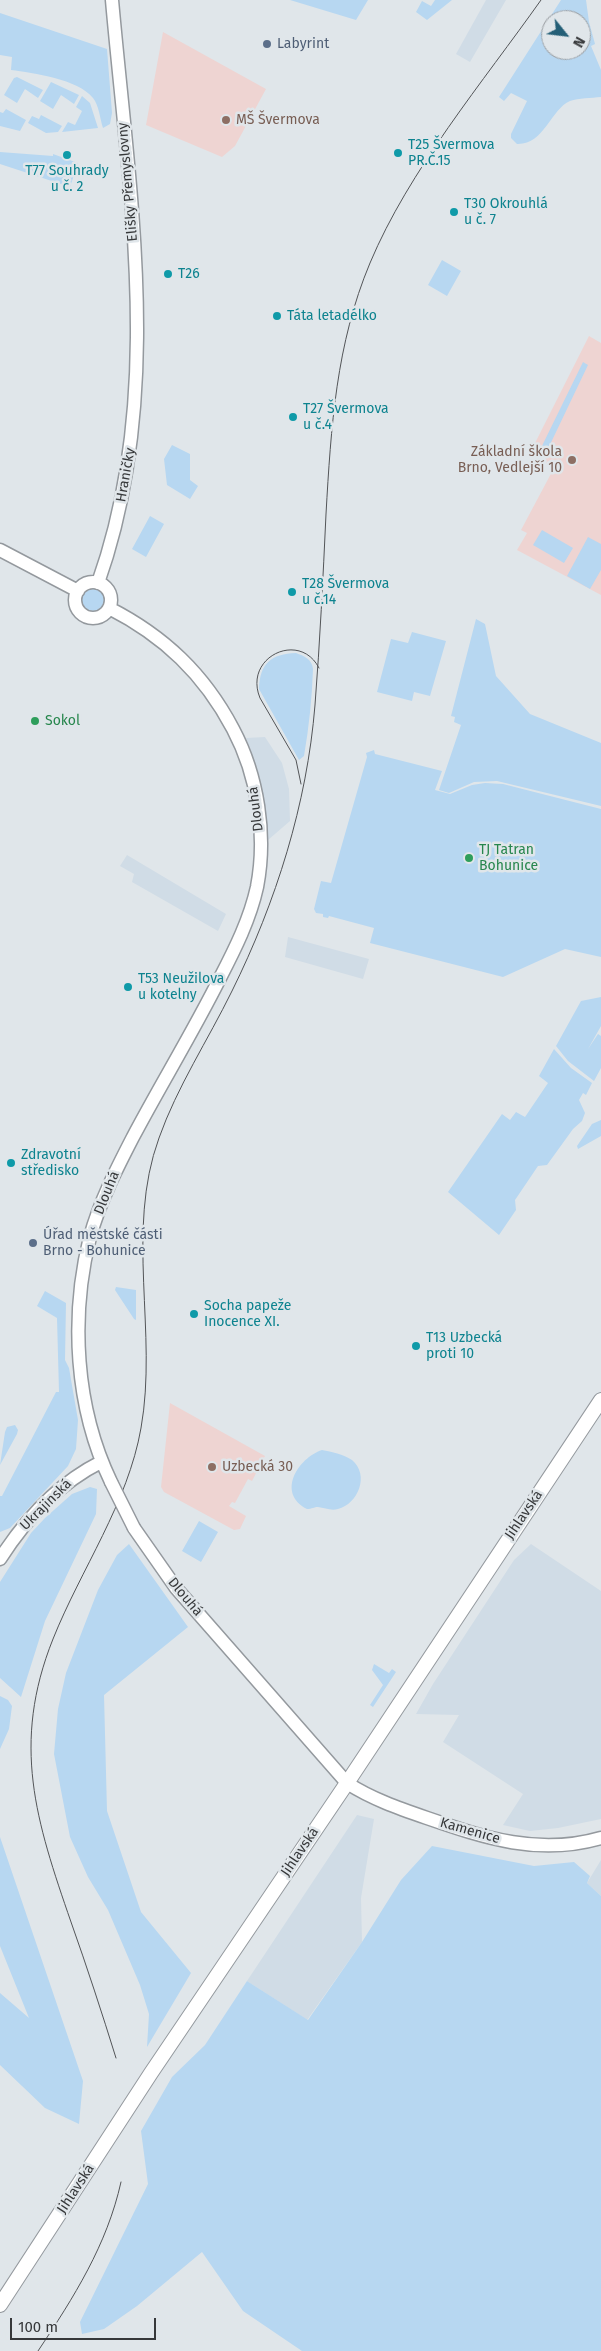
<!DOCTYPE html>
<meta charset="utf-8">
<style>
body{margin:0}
#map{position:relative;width:601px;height:2351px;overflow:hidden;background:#e0e6ea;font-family:"Fira Sans",sans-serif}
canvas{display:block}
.north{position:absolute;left:541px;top:10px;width:50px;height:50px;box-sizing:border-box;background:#e0e6ea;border:1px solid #9ca0a4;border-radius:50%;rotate:119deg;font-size:14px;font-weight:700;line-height:20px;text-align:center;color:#36383a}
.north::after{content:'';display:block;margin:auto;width:18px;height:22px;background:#245f77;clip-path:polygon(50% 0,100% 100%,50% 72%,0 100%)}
.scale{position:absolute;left:10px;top:2318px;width:146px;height:22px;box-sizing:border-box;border:2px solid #36383a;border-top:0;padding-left:6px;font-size:15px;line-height:18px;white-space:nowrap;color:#36383a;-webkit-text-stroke:4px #e0e6ea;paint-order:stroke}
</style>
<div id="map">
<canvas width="601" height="2351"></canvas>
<div class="north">N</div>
<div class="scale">100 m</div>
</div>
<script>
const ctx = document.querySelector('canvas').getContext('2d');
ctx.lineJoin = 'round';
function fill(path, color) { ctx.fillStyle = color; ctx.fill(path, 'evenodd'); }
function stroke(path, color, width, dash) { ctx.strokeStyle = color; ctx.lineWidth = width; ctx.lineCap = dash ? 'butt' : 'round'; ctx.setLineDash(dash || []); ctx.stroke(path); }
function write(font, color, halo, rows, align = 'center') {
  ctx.font = font + ' "Fira Sans",sans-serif'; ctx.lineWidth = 5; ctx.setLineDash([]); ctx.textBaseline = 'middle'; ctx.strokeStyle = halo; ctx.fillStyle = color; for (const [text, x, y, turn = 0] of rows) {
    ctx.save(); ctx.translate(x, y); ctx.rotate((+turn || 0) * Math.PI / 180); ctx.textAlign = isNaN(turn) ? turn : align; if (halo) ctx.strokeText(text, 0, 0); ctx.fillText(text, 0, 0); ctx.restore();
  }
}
fill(new Path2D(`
 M486,0H506L470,62L456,54Z
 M265,737L282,763L289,789L290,821L268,840L259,775L246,738Z
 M127,855L226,914L218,931L132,882L134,874L120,866Z
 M288,937L369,959L363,979L285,957Z
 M531,1544L601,1591V1819L558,1828L530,1831L503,1825L523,1794L443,1742L459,1715L416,1714L433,1684L514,1560Z
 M357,1815L374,1819L361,1898L362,1942L307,2020L247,1981Z
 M601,1860V1896L587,1883Z`), '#d0dce6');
fill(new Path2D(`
 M163,32L266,89L235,146L222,157L146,125Z
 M589,336L601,343V595L517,550L527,533L521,530L554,468L530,453Z
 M170,1403L265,1456L252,1481L248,1479L235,1503L232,1502L229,1506L246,1516L240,1529L234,1530L164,1492L161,1487Z`), '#eed4d2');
fill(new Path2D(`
 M290,0H368L356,20Z
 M435,0H452L427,20L416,12L422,1L431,6Z
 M561,0H586L589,22L595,44L591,46L601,70V97C591,98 579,98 570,101C551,109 544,145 517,144L511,138V134L527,101L511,93L504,101L499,97ZM551,20H581V50H551Z
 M0,13L107,49L112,113L110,124L103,128C100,119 99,105 93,98C78,79 33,73 11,70L12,57L0,55Z
 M17,77L43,90L38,98L25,89L17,103L4,95L14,78Z
 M51,82L79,95L74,104L61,95L53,109L40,101Z
 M82,96L90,103L98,128L62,132L68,122L75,125L82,111L76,107Z
 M6,109L26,120L20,131L0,126V112L3,113Z
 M41,115L62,126L58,132L46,133L28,123L32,116L39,119Z
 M0,152L53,156V154L78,163L70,187L0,164Z
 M442,260L461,271L447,296L428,285Z
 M583,362L588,365L546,453L540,450Z
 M172,445L190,454V480L198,486L190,499L167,485L164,459Z
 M150,516L164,524L146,557L132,549Z
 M542,530L573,548L564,563L533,545Z
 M588,537L601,544V570L590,589L567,576Z
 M82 600a11 11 0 1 1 22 0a11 11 0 1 1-22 0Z
 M476,619L485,624L496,676L530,714L601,743V806L497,781L474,782L449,793L439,790L461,725L454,722L455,717L451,716Z
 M412,632L446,641L430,696L414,692L412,701L377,692L391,639L408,643Z
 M296,653C304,656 312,659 313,669C312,698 309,727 304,756L299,760L259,689C260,663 271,654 296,653Z
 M374,750L375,754L442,771L435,790L450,794L472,785L485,783L503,784L601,809V957L565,949L503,977L370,943L374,928L329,916L328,918L323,917V914L316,913L314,909L321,881L331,883L367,757L366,753Z
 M601,997V1026L588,1049L598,1034L601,1036V1068L594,1081L568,1061L556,1046L581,1001Z
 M554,1049L571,1068L592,1083L586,1095L583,1093L579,1100L585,1113L582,1121L573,1129L547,1165L538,1166L515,1200L516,1210L499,1235L448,1192L502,1114L510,1120L516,1112L525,1117L548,1083L539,1076Z
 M601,1120V1136L578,1149L577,1146L592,1124Z
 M116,1287L136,1290V1320L134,1319L115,1290Z
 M45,1291L66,1303L65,1360L69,1368L78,1420L76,1449L68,1466L10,1528L0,1532V1496H2L56,1392H59L57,1318L37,1306Z
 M15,1425L18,1430L17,1434L0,1465L5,1432L7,1427Z
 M322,1450C332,1452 343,1454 352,1460C370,1475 358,1504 338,1509C331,1511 325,1508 318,1507C314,1507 312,1509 307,1509C276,1493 298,1458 322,1450Z
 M90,1487L97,1489L96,1514L45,1621L21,1697L0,1678V1582L31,1533L45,1518L72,1494Z
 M199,1521L218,1532L201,1562L182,1551Z
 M129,1544L188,1627L104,1695L107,1811L141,1912L191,1973L147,2047L149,2014L140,1985L108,1910L88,1877L70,1837L54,1754L58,1709L66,1673L98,1590L117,1555Z
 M374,1664L389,1673L392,1669L396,1672L373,1707L370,1705L383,1685L372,1670Z
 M0,1696L8,1700L12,1706L9,1729L0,1749Z
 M0,1837L83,2081L79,2124L45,2108L0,2065V1993L29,2018L0,1946Z
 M432,1846L534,1866L574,1862L590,1876L587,1883L601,1896V2351H302L243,2311L202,2252L137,2306L104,2329L82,2334L80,2322L148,2184L141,2131L172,2077L205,2045L247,1981L308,2020L362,1942L401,1880Z`), '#b7d7f1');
const tertiary = new Path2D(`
 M0,550L78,591
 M75 600a18 18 0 1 1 36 0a18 18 0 1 1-36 0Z
 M98,583C165,395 129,193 112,0
 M109,608C164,636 204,674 233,729C258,776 267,835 257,887C250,919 235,949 220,978C193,1032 161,1084 133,1137C116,1170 100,1201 90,1237C70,1317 75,1407 111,1482
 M134,1528L176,1588L347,1783C372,1799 398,1808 427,1818C485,1838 539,1856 601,1838
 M0,1559C25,1520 59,1483 101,1462`);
const secondary = new Path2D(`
 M0,2305L151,2073L347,1783L601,1400`);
stroke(tertiary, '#94999e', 15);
stroke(secondary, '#94999e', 16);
stroke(tertiary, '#fff', 12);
stroke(secondary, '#fff', 14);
stroke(new Path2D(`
 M301,784L296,760L260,698C243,657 300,630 319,668
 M116,2058C102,2013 87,1967 71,1922C36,1821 11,1744 53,1639C81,1569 128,1503 141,1428C158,1333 125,1231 159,1138C177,1087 208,1040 232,991C276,902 307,804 315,705C320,641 323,578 326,514C331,427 336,344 370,263C409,170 483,82 541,0
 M38,2351C74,2297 107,2245 121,2182`), '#525457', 1);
const tertiaryBridge = new Path2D(`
 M111,1482L134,1528`);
stroke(tertiaryBridge, '#94999e', 15, []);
stroke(tertiaryBridge, '#fff', 12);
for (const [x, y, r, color] of [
 [267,44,5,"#5c6f8a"],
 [226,120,5,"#8d6e63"],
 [398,153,5,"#0f9aa8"],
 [67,155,5,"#0f9aa8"],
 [454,212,5,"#0f9aa8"],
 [168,274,5,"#0f9aa8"],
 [277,316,5,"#0f9aa8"],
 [293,417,5,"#0f9aa8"],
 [572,460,5,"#8d6e63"],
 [292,592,5,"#0f9aa8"],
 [35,721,5,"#2e9e5b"],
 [469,858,5,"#2e9e5b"],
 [128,987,5,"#0f9aa8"],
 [11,1163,5,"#0f9aa8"],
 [33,1243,5,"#5c6f8a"],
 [194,1314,5,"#0f9aa8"],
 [416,1346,5,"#0f9aa8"],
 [212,1467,5,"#8d6e63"]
]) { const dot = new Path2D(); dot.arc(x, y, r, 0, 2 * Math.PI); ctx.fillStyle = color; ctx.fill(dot); stroke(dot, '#e0e6ea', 2); }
write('14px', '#4e5e75', '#e0e6ea', [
 ["Labyrint",277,44],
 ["Úřad městské části",43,1235],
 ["Brno - Bohunice",43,1251]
], 'left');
write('14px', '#785e54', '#e0e6ea', [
 ["MŠ Švermova",236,120],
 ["Základní škola",562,452,"right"],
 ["Brno, Vedlejší 10",562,468,"right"],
 ["Uzbecká 30",222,1467]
], 'left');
write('14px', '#0d838f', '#e0e6ea', [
 ["T25 Švermova",408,145],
 ["PR.Č.15",408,161],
 ["T77 Souhrady",67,171,"center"],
 ["u č. 2",67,187,"center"],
 ["T30 Okrouhlá",464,204],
 ["u č. 7",464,220],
 ["T26",178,274],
 ["Táta letadélko",287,316],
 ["T27 Švermova",303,409],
 ["u č.4",303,425],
 ["T28 Švermova",302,584],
 ["u č.14",302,600],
 ["T53 Neužilova",138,979],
 ["u kotelny",138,995],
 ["Zdravotní",21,1155],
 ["středisko",21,1171],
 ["Socha papeže",204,1306],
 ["Inocence XI.",204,1322],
 ["T13 Uzbecká",426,1338],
 ["proti 10",426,1354]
], 'left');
write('14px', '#36383a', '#e0e6ea', [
 ["Elišky Přemyslovny",128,182,-95],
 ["Hraničky",126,475,-80],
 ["Dlouhá",256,809,-97],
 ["Dlouhá",107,1193,-68],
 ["Ukrajinská",46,1505,-45],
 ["Jihlavská",524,1515,-56],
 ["Dlouhá",185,1597,50],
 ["Kamenice",470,1831,16],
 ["Jihlavská",300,1852,-56],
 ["Jihlavská",76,2189,-57]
]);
write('14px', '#27864d', '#e0e6ea', [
 ["Sokol",45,721],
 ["TJ Tatran",479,850],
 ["Bohunice",479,866]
], 'left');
</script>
